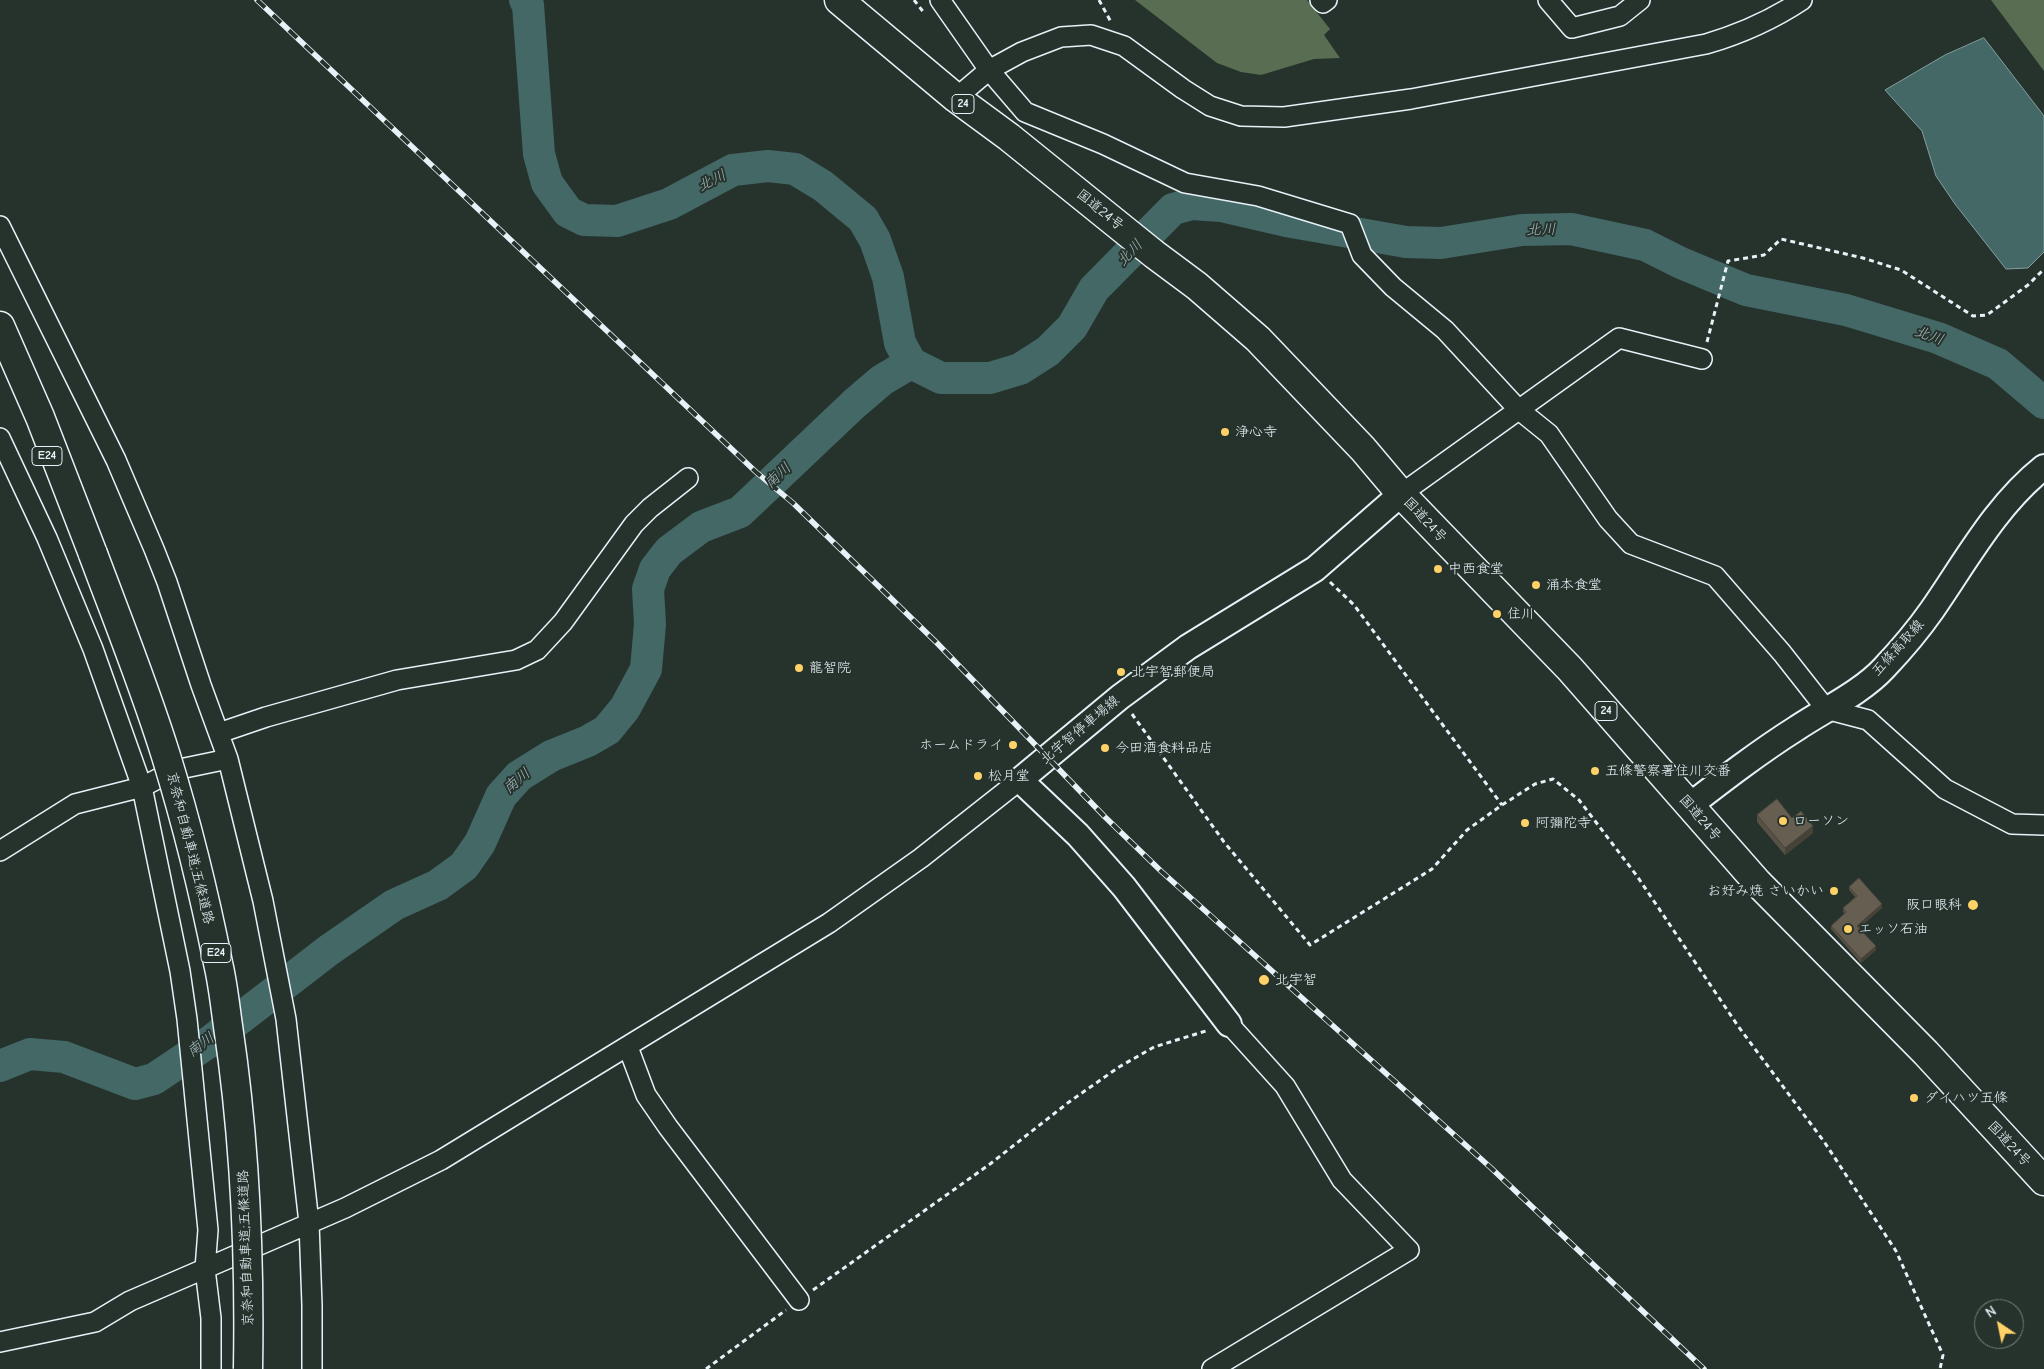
<!DOCTYPE html>
<meta charset="utf-8">
<style>
body{margin:0}
#map{position:relative;width:2044px;height:1369px;overflow:hidden;background:#26332d;font-family:"Comic Neue",sans-serif}
canvas{display:block}
.north{position:absolute;left:1974px;top:1299px;width:50px;height:50px;box-sizing:border-box;background:#26332d;border:1px solid #747f7e;border-radius:50%;rotate:326deg;font-size:14px;font-weight:700;line-height:20px;text-align:center;color:#e8f1f8}
.north::after{content:'';display:block;margin:auto;width:18px;height:22px;background:#ffd166;clip-path:polygon(50% 0,100% 100%,50% 72%,0 100%)}
</style>
<div id="map">
<canvas width="2044" height="1369"></canvas>
<div class="north">N</div>
</div>
<script>
const ctx = document.querySelector('canvas').getContext('2d');
ctx.lineJoin = 'round';
function fill(path, color) { ctx.fillStyle = color; ctx.fill(path, 'evenodd'); }
function stroke(path, color, width, dash) { ctx.strokeStyle = color; ctx.lineWidth = width; ctx.lineCap = dash ? 'butt' : 'round'; ctx.setLineDash(dash || []); ctx.stroke(path); }
function write(font, color, halo, rows, align = 'center') {
  ctx.font = font + ' "Comic Neue","Klee One",sans-serif'; ctx.lineWidth = 4; ctx.setLineDash([]); ctx.textBaseline = 'middle'; ctx.strokeStyle = halo; ctx.fillStyle = color; for (const [text, x, y, turn = 0] of rows) {
    ctx.save(); ctx.translate(x, y); ctx.rotate((+turn || 0) * Math.PI / 180); ctx.textAlign = isNaN(turn) ? turn : align; if (halo) ctx.strokeText(text, 0, 0); ctx.fillText(text, 0, 0); ctx.restore();
  }
}
fill(new Path2D(`
 M1135,0H1307L1330,29L1324,35L1340,58L1314,59L1261,75L1241,72L1217,63Z
 M1991,0H2044V71Z`), '#586d51');
const water = new Path2D(`
 M1984,38L2044,116V252L2028,268L2006,269L1955,204L1936,176L1922,131L1885,90L1945,55Z`);
fill(water, '#436866');
stroke(water, '#859fa0', 1);
stroke(new Path2D(`
 M525,0L528,5L539,154L547,183L568,212L584,220L617,221L669,204L733,170L768,166L795,169L823,186L863,219L875,240L888,277L900,343L911,363L941,378H990L1020,369L1048,351L1072,327L1094,289L1173,209L1192,204L1221,206L1286,221L1406,242L1441,243L1522,230L1571,229L1645,245L1681,263L1746,290L1846,310L1938,338L1998,364L2044,403
 M0,1066L30,1054L64,1057L135,1084L154,1079L212,1040L329,950L394,905L438,885L464,866L480,843L501,796L519,776L551,756L588,741L607,730L625,708L646,669L650,624L648,589L655,569L669,551L701,527L740,512L854,404L882,380L911,363`), '#436866', 32);
const minor = new Path2D(`
 M940,0L989,70L1025,112L1103,144L1185,183L1258,196L1350,224L1362,255L1393,287L1445,330L1518,409L1549,434L1608,519L1631,544L1715,576L1782,653L1826,709L1868,720L1945,789L2012,824L2044,825
 M1320,0L1323,3L1327,0
 M1548,0L1572,28L1620,16L1640,0
 M956,98L989,70L1022,52L1061,37L1091,35L1124,46L1183,89L1210,106L1241,116L1284,117L1411,99L1706,44C1740,34 1772,20 1802,0
 M0,226L116,460L154,549L167,582L201,685L228,759L263,901L286,1019L309,1223L312,1305V1369
 M0,438L47,538L93,649L142,787L180,971L187,1019L208,1230L205,1269L211,1318V1369
 M1401,494L1619,338L1702,359
 M219,733L266,717L397,680L516,660L537,650L563,622L634,524L650,508L688,478
 M0,851L75,804L142,787L175,770L228,759
 M628,1047L646,1095L668,1127L799,1300
 M0,1342L95,1322L130,1301L345,1208L441,1160L829,923L921,858L1020,780
 M1212,1369L1409,1250L1342,1180L1285,1086L1229,1024`);
const major = new Path2D(`
 M1689,806C1724,779 1759,752 1797,728C1824,710 1862,692 1884,668C1901,650 1918,630 1932,610C1966,561 1996,505 2044,467
 M1229,1024L1124,887L1078,835L1020,780L1120,697L1188,647L1315,569L1401,494`);
const highway = new Path2D(`
 M839,0L956,98L1009,137L1154,254L1197,286L1258,339L1363,449L1401,494L1570,669L1757,882L1926,1053L2044,1181
 M0,326L40,417L93,554`);
stroke(minor, '#e8f1f8', 22);
stroke(major, '#e8f1f8', 28);
stroke(highway, '#e8f1f8', 31);
stroke(new Path2D(`
 M914,0L925,14
 M1099,0L1111,22
 M1707,342L1728,261L1764,255L1781,239L1863,258L1901,270L1973,316L1987,315L2028,285L2044,269
 M1330,582L1354,605L1502,805
 M1132,714L1224,842L1310,945L1432,869L1467,830L1502,805L1535,784L1553,779L1579,800L1637,876L1738,1026L1825,1143L1896,1251L1943,1355L1940,1369
 M813,1290L990,1164L1069,1102L1119,1067L1154,1047L1209,1030
 M706,1369L786,1310`), '#e8f1f8', 3, [5, 4]);
stroke(minor, '#26332d', 19);
stroke(major, '#26332d', 24);
stroke(highway, '#26332d', 28);
const rail = new Path2D(`
 M257,0L756,472L793,503L937,643L1105,817L1162,872L1490,1167L1704,1369`);
stroke(rail, '#e8f1f8', 5.5);
stroke(rail, '#26332d', 4, [11]);
const highwayBridge = new Path2D(`
 M93,554C118,621 145,688 166,756C187,824 204,893 218,963C223,984 225,1005 228,1026C245,1140 250,1254 248,1369`);
stroke(highwayBridge, '#e8f1f8', 31, []);
stroke(highwayBridge, '#26332d', 28);
fill(new Path2D(`
 M1757,815L1792,818L1813,833L1785,855L1757,822Z
 M1849,887L1882,908L1859,928L1876,950L1861,963L1831,929V926L1845,914L1843,912V908L1855,897L1849,890Z`), '#585145');
fill(new Path2D(`
 M1813,826V833L1785,855V848Z
 M1882,904V908L1857,929V926Z
 M1876,946V950L1861,963V959Z`), '#474238');
const building = new Path2D(`
 M1777,799L1792,818L1801,811L1813,826L1785,848L1757,815Z
 M1859,878L1882,904L1857,926L1876,946L1861,959L1831,926L1846,912L1843,908L1857,896L1849,887Z`);
fill(building, '#665e50');
stroke(building, '#474238', 1);
for (const [x, y, r, color] of [
 [1225,432,5,"#ffd166"],
 [1438,569,5,"#ffd166"],
 [1536,585,5,"#ffd166"],
 [1497,614,5,"#ffd166"],
 [799,668,5,"#ffd166"],
 [1121,672,5,"#ffd166"],
 [1013,745,5,"#ffd166"],
 [1105,748,5,"#ffd166"],
 [1595,771,5,"#ffd166"],
 [978,776,5,"#ffd166"],
 [1783,821,5,"#ffd166"],
 [1525,823,5,"#ffd166"],
 [1834,891,5,"#ffd166"],
 [1973,905,6,"#ffd166"],
 [1848,929,5,"#ffd166"],
 [1264,980,6,"#ffd166"],
 [1914,1098,5,"#ffd166"]
]) { const dot = new Path2D(); dot.arc(x, y, r, 0, 2 * Math.PI); ctx.fillStyle = color; ctx.fill(dot); stroke(dot, '#26332d', 2); }
for (const [x, y, w] of [
 [963,104,22],
 [47,456,30],
 [1606,711,22],
 [216,953,30]
]) { const box = new Path2D(); box.roundRect(x - w / 2, y - 9.5, w, 19, 4); ctx.fillStyle = '#26332d'; ctx.fill(box); stroke(box, '#e8f1f8', 1); }
write('bold 12px', '#e8f1f8', null, [
 ["24",963,104],
 ["E24",47,456],
 ["24",1606,711],
 ["E24",216,953]
]);
write('14px', '#e8f1f8', '#26332d', [
 ["国道24号",1100,210,39],
 ["国道24号",1425,520,47],
 ["五條高取線",1898,648,-48],
 ["北宇智停車場線",1080,730,-40],
 ["国道24号",1700,818,49],
 ["京奈和自動車道;五條道路",190,848,76],
 ["国道24号",2009,1144,47],
 ["京奈和自動車道;五條道路",246,1248,-92]
]);
write('14px', '#e8f1f8', '#26332d', [
 ["浄心寺",1235,432],
 ["中西食堂",1448,569],
 ["涌本食堂",1546,585],
 ["住川",1507,614],
 ["龍智院",809,668],
 ["北宇智郵便局",1131,672],
 ["ホームドライ",1003,745,"right"],
 ["今田酒食料品店",1115,748],
 ["五條警察署住川交番",1605,771],
 ["松月堂",988,776],
 ["ローソン",1793,821],
 ["阿彌陀寺",1535,823],
 ["お好み焼 さいかい",1824,891,"right"],
 ["阪口眼科",1962,905,"right"],
 ["エッソ石油",1858,929],
 ["北宇智",1275,980],
 ["ダイハツ五條",1924,1098]
], 'left');
write('italic 15px', '#a6babe', '#26332d', [
 ["北川",712,181,-27],
 ["北川",1541,230,-2],
 ["北川",1130,253,-46],
 ["北川",1929,336,19],
 ["南川",778,476,-43],
 ["南川",517,781,-40],
 ["南川",201,1045,-36]
]);
</script>
